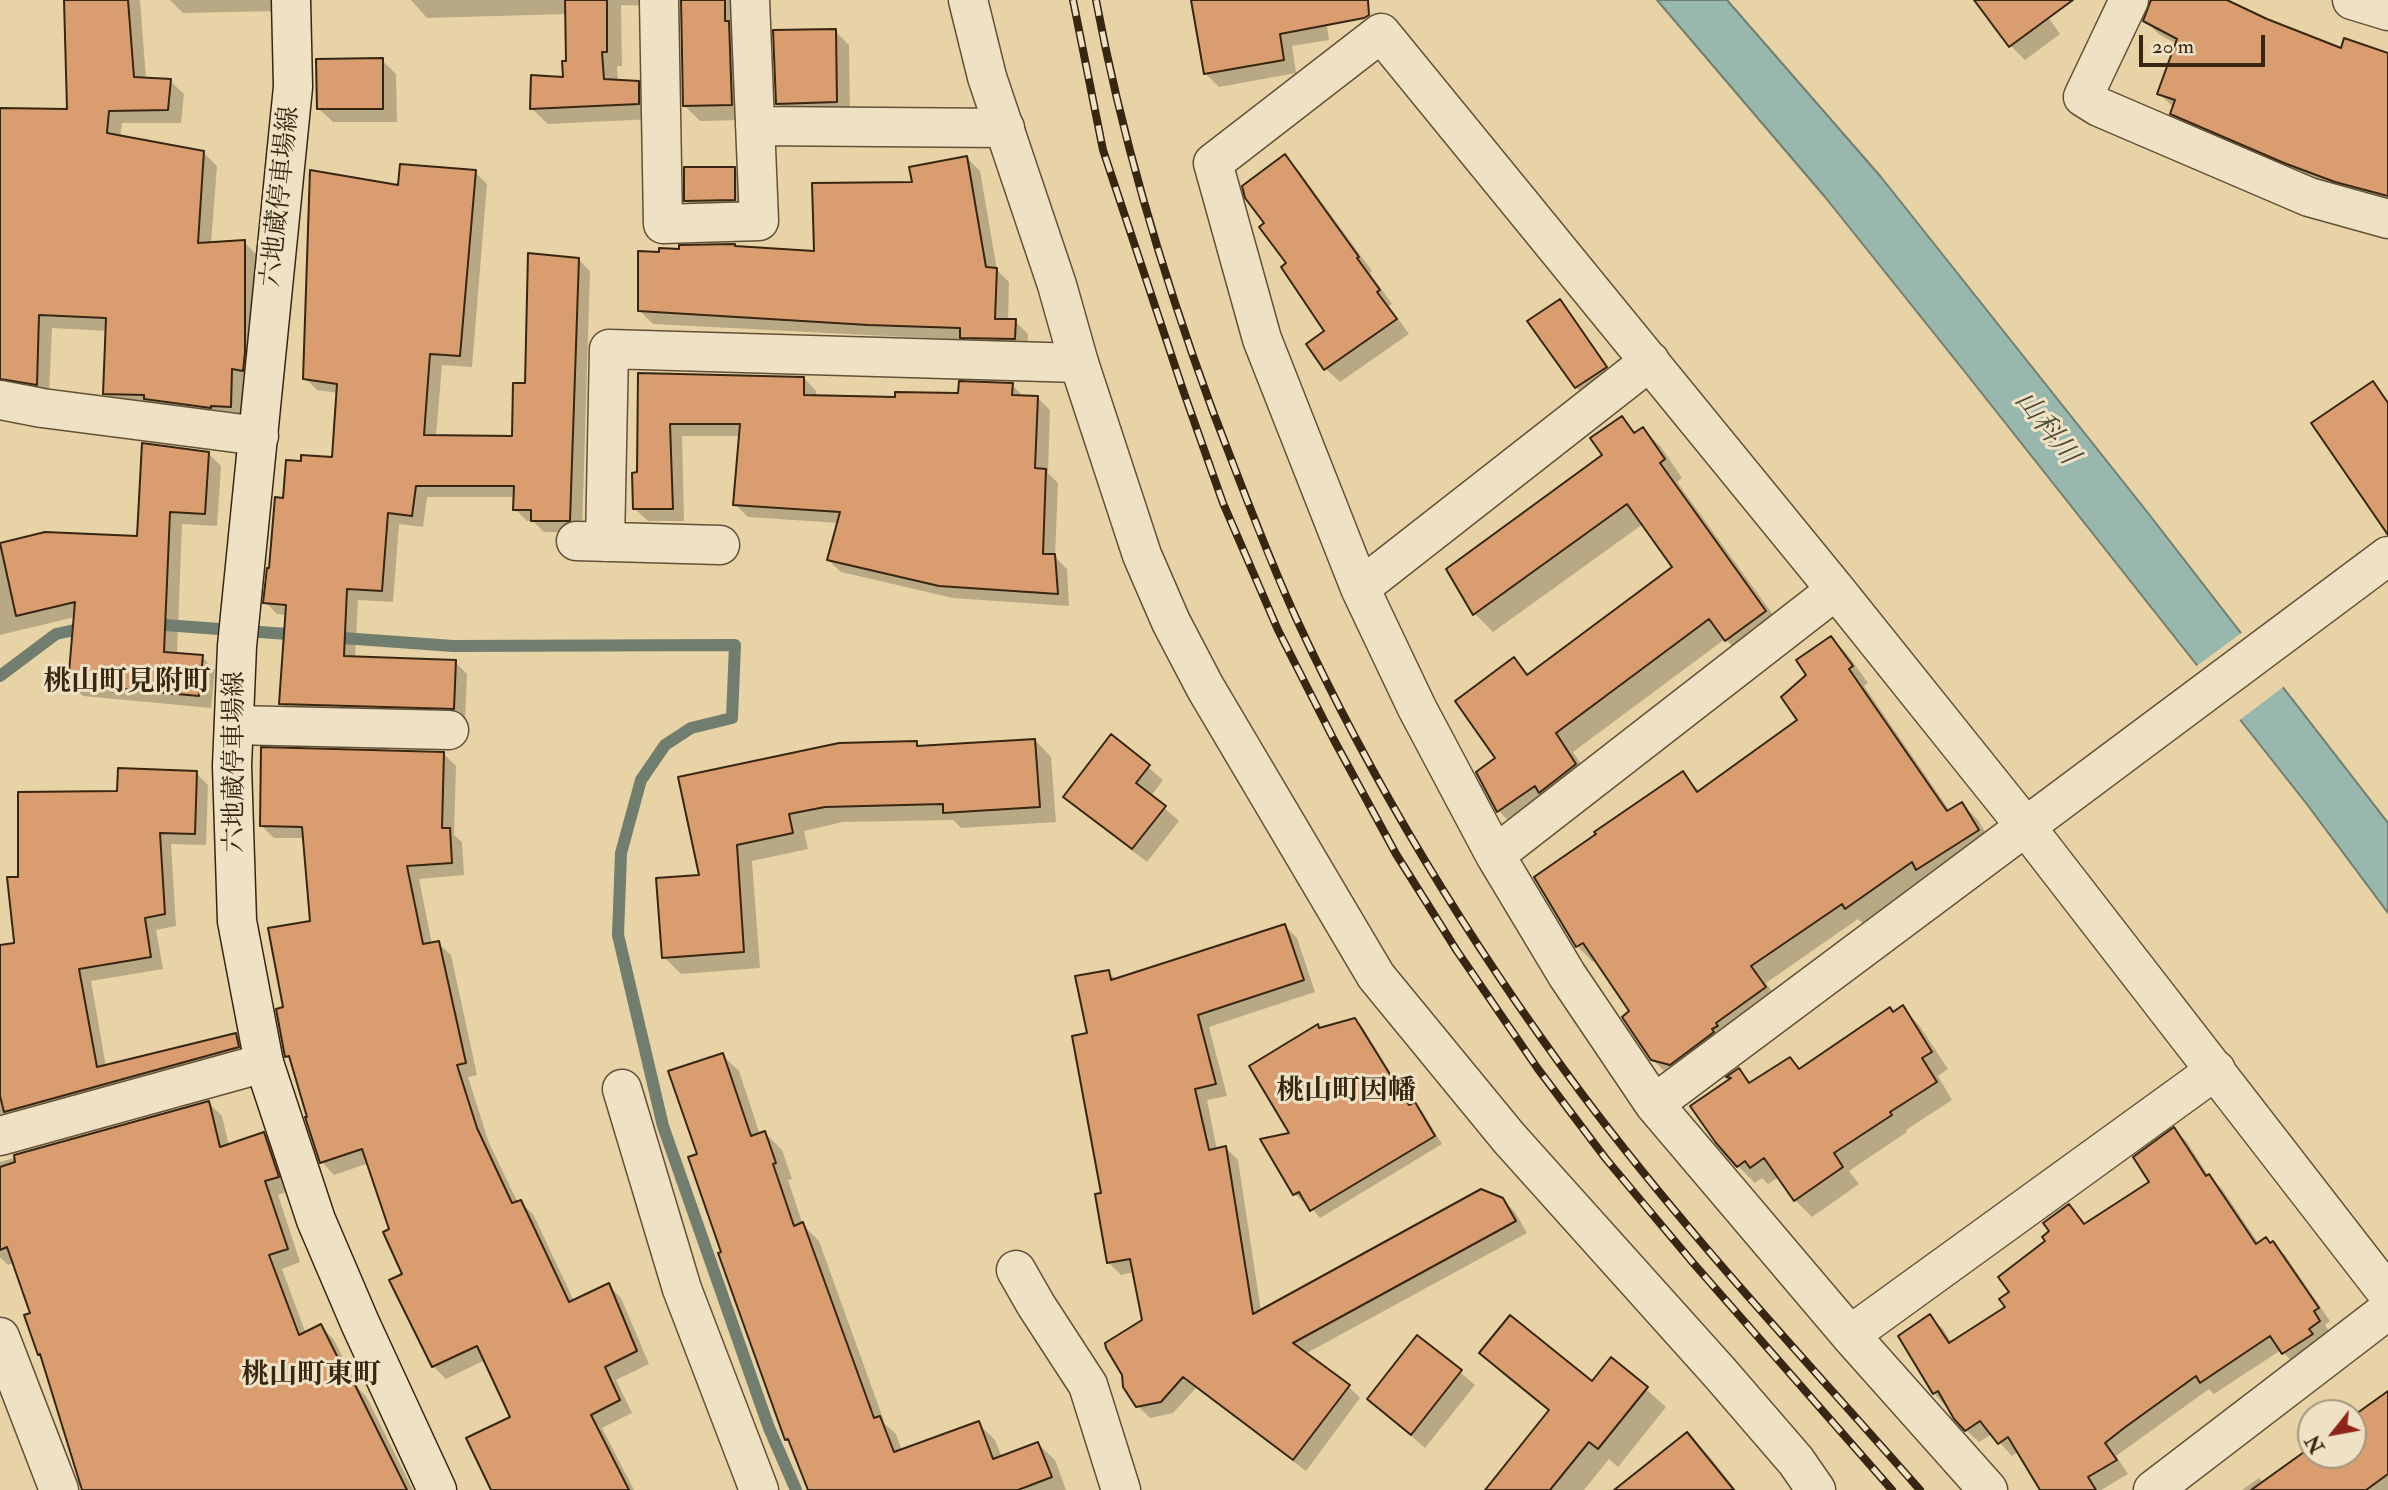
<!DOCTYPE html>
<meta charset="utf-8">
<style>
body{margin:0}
#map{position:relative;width:2388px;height:1490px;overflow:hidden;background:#e7d3a5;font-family:"IM FELL Double Pica",serif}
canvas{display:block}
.north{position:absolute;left:2297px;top:1399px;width:70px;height:70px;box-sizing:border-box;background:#efe2c4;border:2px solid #a5977d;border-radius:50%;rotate:239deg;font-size:19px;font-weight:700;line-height:28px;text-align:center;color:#372612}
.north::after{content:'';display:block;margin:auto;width:24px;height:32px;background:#8f2418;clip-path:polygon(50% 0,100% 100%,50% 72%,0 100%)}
.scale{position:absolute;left:2139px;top:35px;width:126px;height:32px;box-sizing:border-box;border:4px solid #372612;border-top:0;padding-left:9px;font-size:21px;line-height:24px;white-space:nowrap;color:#372612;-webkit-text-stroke:5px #efe2c4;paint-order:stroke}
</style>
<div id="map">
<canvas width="2388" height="1490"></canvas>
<div class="north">N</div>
<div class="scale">20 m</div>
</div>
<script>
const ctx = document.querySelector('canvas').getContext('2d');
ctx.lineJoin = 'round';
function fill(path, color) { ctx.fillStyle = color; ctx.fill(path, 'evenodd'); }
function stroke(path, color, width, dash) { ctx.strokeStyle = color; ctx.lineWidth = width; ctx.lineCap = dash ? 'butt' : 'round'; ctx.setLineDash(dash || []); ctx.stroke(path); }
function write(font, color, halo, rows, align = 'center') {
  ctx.font = font + ' "IM FELL Double Pica","Noto Serif JP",serif'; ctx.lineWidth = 6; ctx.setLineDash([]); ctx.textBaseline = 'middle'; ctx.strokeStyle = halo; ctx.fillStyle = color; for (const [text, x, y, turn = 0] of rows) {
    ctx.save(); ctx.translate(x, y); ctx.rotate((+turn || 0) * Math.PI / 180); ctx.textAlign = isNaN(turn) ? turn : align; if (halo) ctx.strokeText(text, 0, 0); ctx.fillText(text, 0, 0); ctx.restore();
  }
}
const water = new Path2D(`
 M1657,0H1727L1881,177L2148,513L2388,823V913L2306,803L1965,372L1825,197Z`);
fill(water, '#98b7ad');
stroke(water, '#717d6f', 2);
fill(new Path2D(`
 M2244,631L2286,685L2237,722L2194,668Z`), '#e7d3a5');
fill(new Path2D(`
 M65,0H140L146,79L170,81L184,94L181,123H122L120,138L203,152L217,166L211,244L244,242L258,256L244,419L118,406L104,393L107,331L52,328L49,397L0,398V109L68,111Z
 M170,0H277V11L183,13Z
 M411,0H660L655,6L621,5L622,66H617L618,82L638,83L653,98V119L548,124L532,109L565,79L568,63L567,14L427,18Z
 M683,0H739L747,120L700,121L684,105Z
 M1193,0H1323L1329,40L1292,46L1296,73L1219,87L1206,74Z
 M1976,0H2036L2060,34L2025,60L2011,46Z
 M2152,0H2223L2267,21L2342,50L2388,55V206L2351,195L2187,128L2172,113L2174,108L2159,93L2177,44L2160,35L2145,21Z
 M835,31L849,45L850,116L792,117L778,103Z
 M382,60L396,74L397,122H333L319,109Z
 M1285,157L1299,171L1372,271L1370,273L1392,304L1389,306L1409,334L1340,382L1326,369L1327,331L1267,223Z
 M967,158L980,171L997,270L1009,282L1008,321H1015L1028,334L1027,351L975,350L965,340L653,324L640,311L661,254L735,245L738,248L815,253L914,184Z
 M734,169L748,183V213L700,215L686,201Z
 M475,172L487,184L472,367L442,365L436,437L514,438L527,385L578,259L590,271L582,532H544L533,521H527L515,509V497H427L423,527L399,524L393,602L358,600L355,658L455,662L467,674L465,720L293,715L281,704L287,615L277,614L265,602L271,570L333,459L338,393L317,390L305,378L400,187Z
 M1566,308L1613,374L1583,394L1576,387Z
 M639,375L804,378L816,391V397L896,399L960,395L1012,385L1024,397H1037L1050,410L1048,473L1058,483L1055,557L1067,569L1069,606L953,598L841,572L828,560L839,523L748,517L735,504L741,436H682L684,521H648L635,509L639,474Z
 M1622,419L1636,433L1643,429L1661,447L1682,478L1677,482L1784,630L1745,658L1725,639L1573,752L1593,783L1517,830L1499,811L1478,772L1497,759L1514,660L1530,675L1674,567L1643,524L1493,632L1475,614L1604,455Z
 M208,453L221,466L217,526L182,524L177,655L202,657L215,670L211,708L83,696L70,683L75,617L0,635V544L46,534L139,537Z
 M1831,638L1847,654L1868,683L1864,686L1950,811L1962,804L1978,820L1994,847L1927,878L1863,923L1858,919L1766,983L1781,1004L1669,1076L1652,1059L1632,1012L1596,960L1593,962L1577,946L1536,877L1683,774L1700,792L1800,721L1808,676Z
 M1111,736L1163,780L1151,796L1179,821L1147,862L1079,810L1065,796Z
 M1035,740L1051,757L1056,822L961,828L953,820L843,822L804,831L808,849L752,861L760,968L681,974L664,957L701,876L680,779L917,743L921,748Z
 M443,753L456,766L454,835L462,842L464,875L419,879L432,944L438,943L451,955L477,1075L468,1077L489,1143L518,1203L520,1202L533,1214L574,1301L608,1285L621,1298L649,1364L616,1380L632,1413L602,1428L634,1490H493L512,1418L485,1360L446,1379L433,1366L391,1281L404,1274L369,1163L334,1175L322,1162L293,1062L287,1056L285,1008L311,922L305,838H274L261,825Z
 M196,773L208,785L206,845L171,844L176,926L156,930L163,969L91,981L106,1067L235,1035L248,1047L250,1059L45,1116L36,1106L0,1117V948L16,944L20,879L119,792Z
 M1285,926L1297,938L1315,992L1209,1027L1227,1096L1207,1100L1217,1150L1226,1148L1238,1160L1261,1311L1502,1200L1515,1212L1527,1233L1305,1354L1348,1386L1360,1398L1306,1471L1196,1388L1173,1413L1150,1418L1138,1406L1144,1321L1134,1272L1121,1275L1109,1263L1090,1034L1108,972L1117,980Z
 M1902,1008L1919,1025L1948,1069L1938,1076L1952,1100L1906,1130L1907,1132L1849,1171L1859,1184L1812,1217L1795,1200L1779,1177L1768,1184L1762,1178L1755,1183L1738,1166L1731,1080L1729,1077L1739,1070L1752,1084L1790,1059L1801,1070Z
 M1355,1020L1363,1028L1411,1106L1414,1104L1422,1111L1442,1144L1320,1218L1306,1201L1303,1202L1295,1194L1262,1140L1292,1134L1318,1026L1321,1030Z
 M722,1055L739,1071L760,1135L765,1133L782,1150L792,1179L788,1180L803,1225L819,1241L885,1424L896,1434L902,1451L978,1423L995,1440L1002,1457L1038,1444L1055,1460L1066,1490H810L792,1445L786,1439L723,1253L699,1155Z
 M209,1103L222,1116L229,1146L263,1134L277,1147L291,1190L278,1195L300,1262L282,1269L306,1334L321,1326L334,1340L359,1389L366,1396L413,1490H82L43,1358L39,1354L33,1314L14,1263L8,1265L0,1257V1162Z
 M2174,1129L2187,1142L2209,1177L2222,1189L2259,1244L2266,1239L2285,1255L2330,1321L2325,1325L2332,1335L2296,1366L2281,1350L2214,1394L2209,1389L2116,1456L2128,1474L2101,1490H2043L2019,1451L2012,1456L1992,1434L1979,1442L1966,1430L1934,1393L1900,1336L1930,1317L1943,1329L1952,1343L2008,1307L2012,1293L2069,1206L2086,1225L2152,1183Z
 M1418,1337L1475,1385L1425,1448L1369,1399Z
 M1481,1353L1592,1384L1612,1359L1666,1407L1618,1467L1609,1459L1584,1490H1489L1550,1412L1500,1372Z
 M2388,1409V1490H2242L2259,1478L2264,1483L2311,1449V1455H2353V1418Z
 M1687,1434L1708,1455L1736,1490H1643Z`), '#0003');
stroke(new Path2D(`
 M151,624L301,635
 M329,637L453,646L735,645L732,718L691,728L665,745L641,780L621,853L618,935L663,1126L769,1428L796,1490
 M0,676L56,634L88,627`), '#717d6f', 12);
const building = new Path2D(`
 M64,0H128L134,77L171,79L168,110L109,111L107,133L204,151L198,243L245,240V352L243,371L232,369L231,407L211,406V408L144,399V395L103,394L106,318L39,315L37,385L0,379V108L67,109Z
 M565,0H607V52H602L604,79L639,81V104L530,109L531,75L563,77L562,61H566Z
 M681,0H725V21H729L732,105L683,106Z
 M1191,0H1368L1369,15L1364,18L1280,34L1284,60L1204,74Z
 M1974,0H2073L2009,47Z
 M2151,0H2227L2267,19L2341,48L2344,38L2388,53V196L2335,182L2284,163L2170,114L2175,100L2157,94L2177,39L2143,21Z
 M836,29L837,102L776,104L773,30Z
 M383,58V109H317L316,59Z
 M1285,154L1359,257L1357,258L1380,290L1377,292L1397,319L1324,370L1306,344L1324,331L1281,267L1286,263L1259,227L1264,223L1245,198L1242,186Z
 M967,156L986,267L997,268L995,319H1016L1015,339L960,338V328L868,325L638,311V251L659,252V248L679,249V245L735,244V246L814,251L812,183L912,182L909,167Z
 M400,164L476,170L460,356L430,354L424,435L512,436L513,383H525L528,253L579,258L570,521H531V510H513L514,486H416L412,516L388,513L382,591L347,589L344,656L456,660L454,709L279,704L286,605L263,603L267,568H269L275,497L283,498L286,460L301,461V455L332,457L337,384L303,379L310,170L398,185Z
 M684,167H735V200L684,201Z
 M1560,299L1607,367L1575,388L1527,321Z
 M638,373L804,377V395L895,397V392L958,393L959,381L1013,383L1012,395L1038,396L1035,468L1046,469L1043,554H1055L1058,594L939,586L827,560L840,512L733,505L740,424H670L673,509H633L632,473L637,472Z
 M2373,381L2388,403V535L2311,423Z
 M1622,416L1634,433L1643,427L1665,459L1660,463L1766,611L1725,641L1709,619L1556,733L1576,764L1539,793L1535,786L1497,812L1476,772L1495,758L1455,701L1514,657L1527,675L1672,567L1627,504L1473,615L1446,569L1602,455L1590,438Z
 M142,443L209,452L205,514L170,512L164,652L203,655L199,696L68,684L75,602L16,616L0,543L45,532L137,536Z
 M1831,636L1853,666L1849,669L1947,811L1962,802L1979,830L1916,870L1912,862L1845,909L1842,904L1751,966L1766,987L1716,1023L1718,1026L1712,1029L1714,1032L1670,1065L1651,1060L1622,1017L1629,1011L1583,943L1576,947L1534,877L1596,834L1594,832L1683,771L1697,792L1797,720L1781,697L1806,675L1796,660Z
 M1111,734L1150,765L1136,783L1166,806L1132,849L1063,797Z
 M1035,739L1040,807L943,813V804L825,807L789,814L793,833L737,845L744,952L662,958L656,878L699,875L678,777L839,743L917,741V746Z
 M261,747L444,752L442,828H450L452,863L407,866L423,944L439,941L466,1063L457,1065L477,1128L512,1203L521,1200L569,1302L609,1283L637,1351L605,1367L620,1400L591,1415L629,1490H491L466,1438L510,1417L477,1346L432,1367L389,1280L402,1274L383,1232L389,1229L362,1149L320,1163L305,1117H307L289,1056L285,1057L276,1009L283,1007L268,928L310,921L302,827L260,826Z
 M118,768L197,771L195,834L160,833L165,914L145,918L151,957L79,969L97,1067L236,1033L239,1047L4,1112L0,1096V945L14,943V941L7,877H18V792L117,791Z
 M1285,924L1304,980L1198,1015L1216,1084L1195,1089L1209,1150L1226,1146L1253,1314L1481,1189L1503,1198L1516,1221L1293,1343L1350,1385L1293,1460L1183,1377L1161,1402L1136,1407L1123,1387L1122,1375L1106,1348L1105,1343L1142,1320L1130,1259L1107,1263L1095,1194L1101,1193L1072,1036L1087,1033L1075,976L1109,970L1111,980Z
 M1903,1005L1932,1052L1922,1058L1937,1082L1890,1112L1892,1115L1834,1153L1843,1167L1794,1201L1764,1158L1750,1168L1745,1161L1737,1167L1716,1143L1690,1106L1731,1078L1726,1077L1739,1068L1749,1083L1790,1057L1799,1069L1890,1007L1893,1012Z
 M1355,1018L1409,1105L1415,1102L1435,1136L1310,1211L1299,1192L1293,1195L1260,1139L1289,1133L1249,1066L1318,1024L1319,1028Z
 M723,1053L751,1136L765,1131L776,1163L773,1164L794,1226L803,1222L874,1418L880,1416L894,1452L979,1421L993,1459L1038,1442L1052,1477L1018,1490H808L788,1439L785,1440L718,1253L721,1252L688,1157L697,1154L668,1071Z
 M209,1101L220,1147L264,1132L279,1177L265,1181L288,1249L269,1255L299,1335L321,1324L350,1382L353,1381L407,1490H82L40,1354L38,1355L24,1315L30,1313L7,1247L0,1250V1167L15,1162L14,1155Z
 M2174,1127L2206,1176L2209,1174L2256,1244L2266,1237L2270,1243L2273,1241L2319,1308L2314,1311L2320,1321L2309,1329L2313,1334L2282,1354L2270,1336L2200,1383L2196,1376L2124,1428L2105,1443L2117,1460L2088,1477L2096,1490H2040L2008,1437L1998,1444L1980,1421L1965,1431L1954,1419L1938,1391L1933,1394L1898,1336L1930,1314L1949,1343L2005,1307L1999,1299L2009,1292L1998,1277L2045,1241L2042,1237L2049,1231L2043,1223L2069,1204L2084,1224L2149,1182L2133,1157Z
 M1510,1315L1592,1381L1611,1357L1648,1387L1598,1449L1589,1442L1550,1490H1485L1549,1410L1479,1353Z
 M1417,1335L1462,1370L1411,1435L1367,1399Z
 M2388,1391V1474L2366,1490H2251L2311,1447V1455H2353V1416Z
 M1687,1432L1734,1490H1614Z`);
fill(building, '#d99d6f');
stroke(building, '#372612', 2);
const minor = new Path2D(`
 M659,0L663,224L759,221L750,0
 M2129,0L2083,97L2099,107L2309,197L2388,219
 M2352,0L2388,11
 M755,126L1005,128
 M0,400L42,408L259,436
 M576,541L720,545
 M605,542L609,349L1079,363
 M1360,588L1650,361
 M234,725L449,730
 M1495,855L1836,590
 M622,1089L682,1289L759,1490
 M1654,1104L2388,556
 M0,1136L264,1063
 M1016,1270L1036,1305L1088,1385L1121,1490
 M1850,1335L2216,1070
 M0,1337L59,1490
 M1988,1490L1850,1335L1654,1104L1567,975L1495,855L1417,708L1360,588L1262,339L1213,163L1381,33L1836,590L2026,827L2388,1294
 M2153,1490L2388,1310`);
const tertiary = new Path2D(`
 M968,0L987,77L1057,285L1079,363L1142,555L1171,622L1205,687L1376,976L1509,1138L1720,1373L1796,1461L1816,1490`);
const secondary = new Path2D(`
 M291,0L293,87L237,646L232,766L237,921L264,1063L316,1220L360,1323L437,1490`);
stroke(minor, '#635137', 41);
stroke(tertiary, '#635137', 41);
stroke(secondary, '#372612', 41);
stroke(minor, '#efe2c4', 38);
stroke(tertiary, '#efe2c4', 38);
stroke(secondary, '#efe2c4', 38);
const rail = new Path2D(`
 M1073,0L1103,150L1183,390L1223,503L1278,630L1334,740L1396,854L1457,951L1538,1069L1606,1159L1694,1264L1892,1490
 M1096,0C1122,139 1163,276 1212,409C1239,479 1265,550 1296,618C1373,785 1472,946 1582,1094C1686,1233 1806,1360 1920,1490`);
stroke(rail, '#372612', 8);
stroke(rail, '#efe2c4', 5, [16]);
write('26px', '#372612', '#efe2c4', [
 ["六地蔵停車場線",282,197,-84],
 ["六地蔵停車場線",236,762,-90]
]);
write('italic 28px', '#4f4a39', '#efe2c4', [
 ["山科川",2045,429,52]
]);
write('bold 28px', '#372612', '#efe2c4', [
 ["桃山町見附町",127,684],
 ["桃山町因幡",1346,1093],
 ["桃山町東町",311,1377]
]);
</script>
